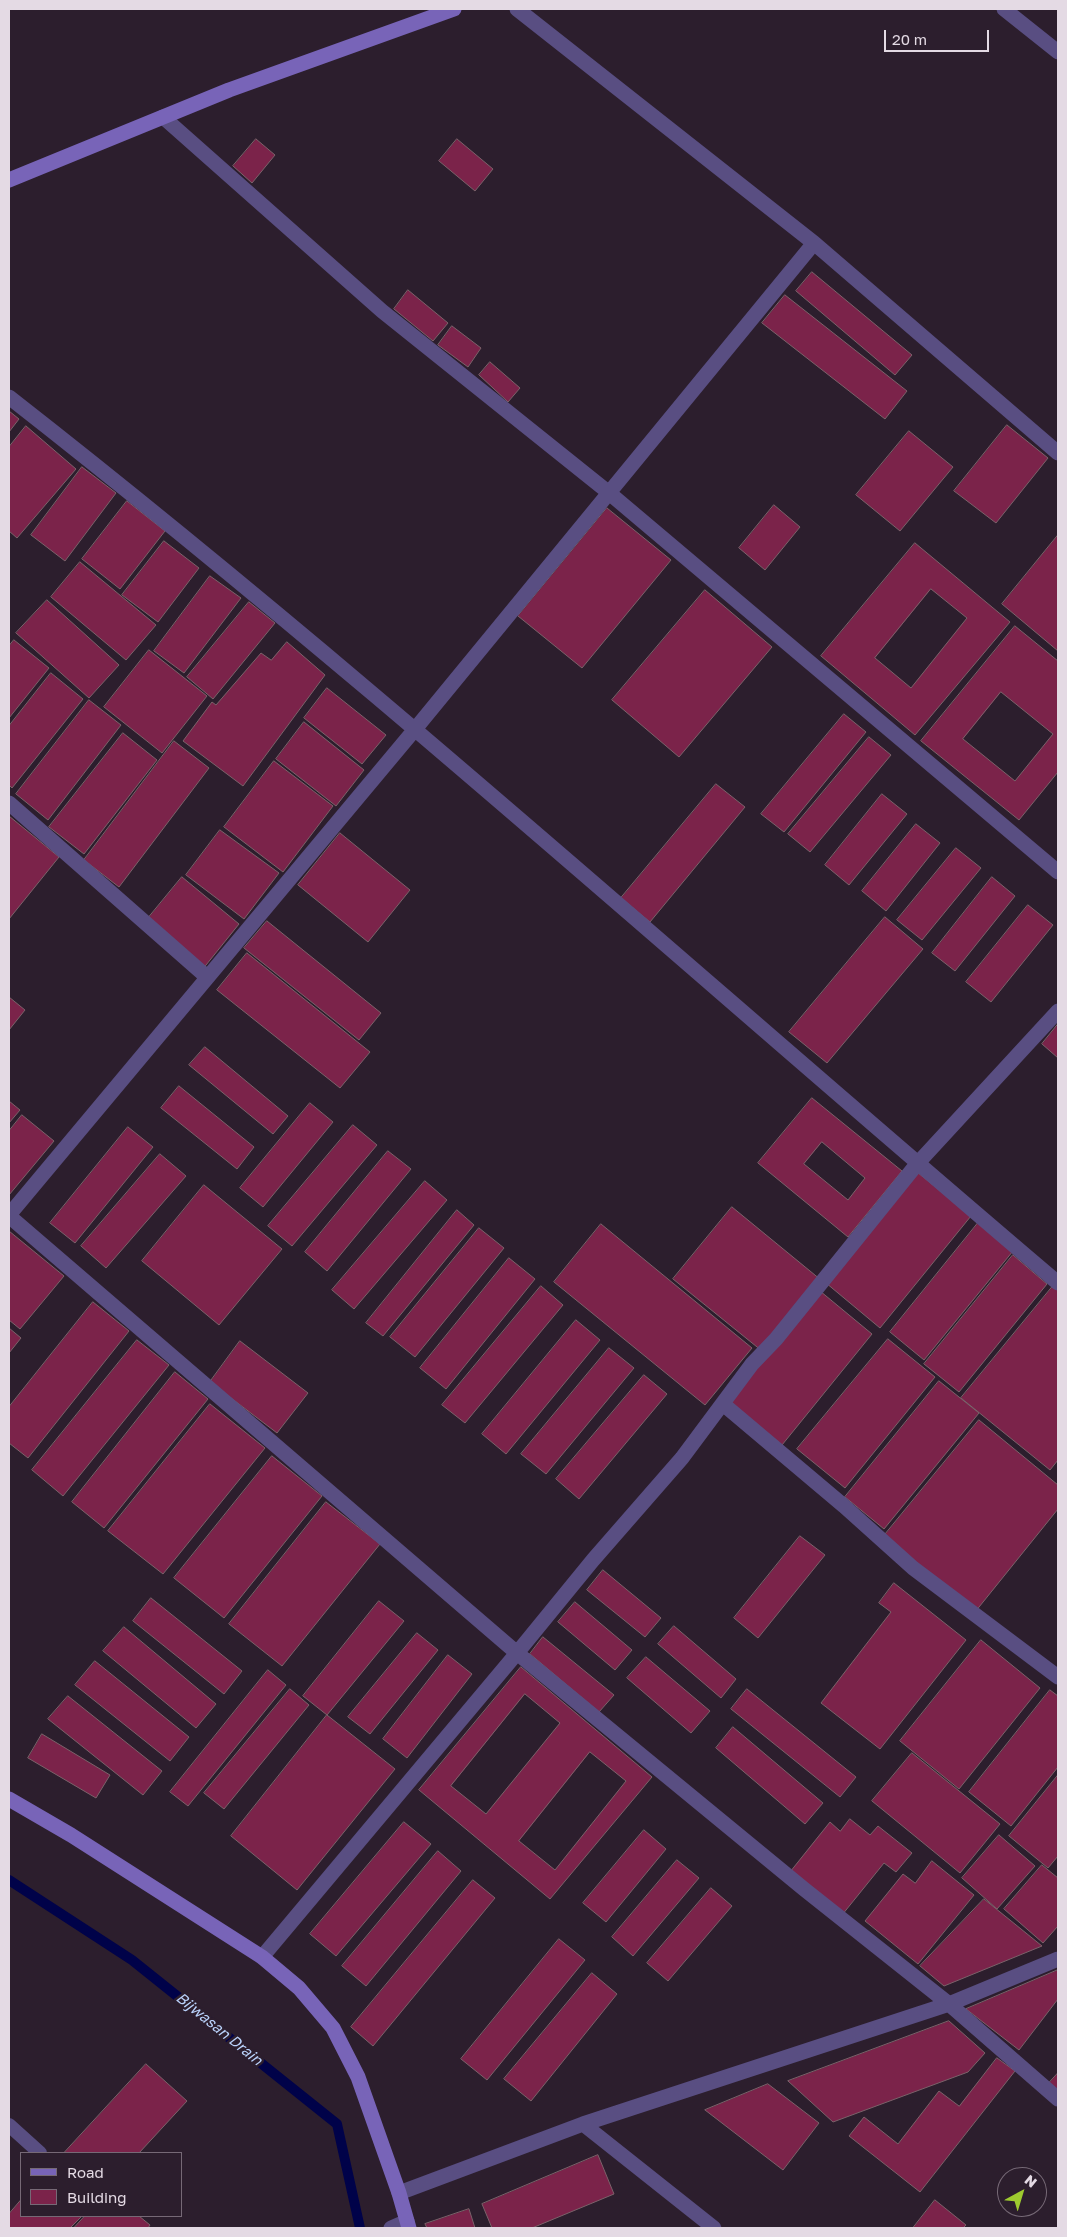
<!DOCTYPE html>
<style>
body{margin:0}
#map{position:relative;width:1067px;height:2237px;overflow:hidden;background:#2c1e2d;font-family:"Golos Text",sans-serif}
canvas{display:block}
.frame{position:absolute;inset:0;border:10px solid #e4dae4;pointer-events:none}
.legend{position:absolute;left:20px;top:2152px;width:162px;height:65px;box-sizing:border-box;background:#2c1e2d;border:1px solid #766976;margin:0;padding:6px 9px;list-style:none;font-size:15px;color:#e4dae4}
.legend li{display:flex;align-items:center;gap:10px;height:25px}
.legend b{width:25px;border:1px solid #766976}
.north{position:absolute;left:997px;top:2167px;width:50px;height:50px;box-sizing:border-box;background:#2c1e2d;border:1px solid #766976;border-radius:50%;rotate:39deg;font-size:14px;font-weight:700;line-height:20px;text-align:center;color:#e4dae4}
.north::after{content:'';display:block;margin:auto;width:18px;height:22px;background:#9eca2f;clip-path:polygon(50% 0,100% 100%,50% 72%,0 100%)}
.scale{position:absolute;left:884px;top:30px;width:105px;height:22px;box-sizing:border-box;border:2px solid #e4dae4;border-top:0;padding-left:6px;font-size:15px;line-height:18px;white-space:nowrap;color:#e4dae4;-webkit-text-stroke:4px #2c1e2d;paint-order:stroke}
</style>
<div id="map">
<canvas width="1067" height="2237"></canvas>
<div class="frame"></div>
<ul class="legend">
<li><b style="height:6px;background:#7864b8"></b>Road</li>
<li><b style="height:14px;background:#7b234a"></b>Building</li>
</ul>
<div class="north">N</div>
<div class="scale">20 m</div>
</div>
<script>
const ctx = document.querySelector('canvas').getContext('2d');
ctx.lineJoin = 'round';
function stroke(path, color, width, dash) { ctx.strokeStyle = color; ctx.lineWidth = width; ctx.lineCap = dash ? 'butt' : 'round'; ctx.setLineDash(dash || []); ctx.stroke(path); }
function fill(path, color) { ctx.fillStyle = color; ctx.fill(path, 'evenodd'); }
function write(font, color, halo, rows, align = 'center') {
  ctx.font = font + ' "Golos Text",sans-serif'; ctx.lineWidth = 5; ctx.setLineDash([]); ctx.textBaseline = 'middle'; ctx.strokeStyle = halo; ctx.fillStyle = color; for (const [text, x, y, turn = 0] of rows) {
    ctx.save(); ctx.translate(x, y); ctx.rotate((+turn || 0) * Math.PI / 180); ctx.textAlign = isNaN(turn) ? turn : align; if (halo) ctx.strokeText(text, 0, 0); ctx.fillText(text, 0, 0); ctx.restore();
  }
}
stroke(new Path2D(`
 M9,1880L132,1960L337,2124L360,2228`), '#000249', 10);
const building = new Path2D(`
 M256,139L275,155L252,183L233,166Z
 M457,139L493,169L475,191L439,161Z
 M812,272L912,355L895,375L796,291Z
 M408,290L448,323L433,341L394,309Z
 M785,295L907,391L885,419L762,323Z
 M452,326L481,348L468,367L438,345Z
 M490,362L520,388L508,402L479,375Z
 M9,411L19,419L9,432Z
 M1007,425L1048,458L996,523L954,491Z
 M26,426L76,469L17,538L9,531V447Z
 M909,431L953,467L900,531L856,495Z
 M82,467L116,493L65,561L31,535Z
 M127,501L165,531L120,589L82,559Z
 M774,505L800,527L765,570L739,548Z
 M607,508L671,560L582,668L518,616Z
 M1058,535V651L1002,604Z
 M164,541L199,568L158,622L122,595Z
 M915,543L1010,622L915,735L821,656ZM931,589L967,618L911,688L875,658Z
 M80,562L156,625L126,660L51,597Z
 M210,576L241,598L184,673L154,651Z
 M705,590L772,647L679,757L612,700Z
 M47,600L119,665L89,698L16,633Z
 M249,602L275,623L213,699L187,677Z
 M1015,626L1058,661V772L1019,820L921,741ZM1001,692L1053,734L1015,781L963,739Z
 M14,640L49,668L9,718V646Z
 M287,642L325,675L243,786L183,741L212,702L216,705L261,653L271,660Z
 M149,650L207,696L162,753L104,707Z
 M51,673L83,699L12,788L9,785V726Z
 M327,688L386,735L362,764L304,718Z
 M89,700L121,725L48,820L16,794Z
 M844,714L866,732L784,832L761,814Z
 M304,722L364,770L336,806L276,759Z
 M123,733L157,760L84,854L49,827Z
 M869,737L891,755L810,852L788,834Z
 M174,741L209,768L119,887L84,860Z
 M274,761L333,806L283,872L224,827Z
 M716,784L745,807L650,922L621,898Z
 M882,794L907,814L849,885L825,865Z
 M9,816L59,857L9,919Z
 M916,824L940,843L886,911L862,891Z
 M220,830L279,873L244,919L186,875Z
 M340,833L410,890L368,942L298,885Z
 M956,848L981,868L922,940L897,920Z
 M182,877L239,924L202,970L145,922Z
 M992,877L1015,896L955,971L932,953Z
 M1028,905L1053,925L991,1002L966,982Z
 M885,917L923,949L827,1063L789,1032Z
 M267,921L381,1013L359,1040L244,948Z
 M247,953L370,1052L340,1088L217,990Z
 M9,997L25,1010L9,1030Z
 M1058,1024V1058L1042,1044Z
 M205,1047L288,1116L273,1134L189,1065Z
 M179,1086L254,1147L237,1169L161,1108Z
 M812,1098L902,1171L848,1237L758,1163ZM822,1142L865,1178L848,1200L804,1164Z
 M9,1101L20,1110L9,1123Z
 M310,1103L333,1122L263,1207L240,1188Z
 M22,1115L54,1141L9,1195V1131Z
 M353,1125L377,1145L292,1246L268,1226Z
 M128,1127L153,1147L75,1243L50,1223Z
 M388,1151L411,1169L327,1271L305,1252Z
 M160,1154L186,1176L106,1268L81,1246Z
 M917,1172L971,1216L880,1328L826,1283Z
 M425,1181L447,1200L354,1309L332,1290Z
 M204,1185L282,1249L219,1325L142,1261Z
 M732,1207L821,1280L762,1351L673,1279Z
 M457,1210L474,1225L383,1336L366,1323Z
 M978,1223L1013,1251L924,1360L890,1332Z
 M601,1224L752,1348L705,1405L554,1282Z
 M479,1228L504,1248L415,1357L390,1337Z
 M9,1231L64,1276L20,1329L9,1320Z
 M1013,1255L1047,1284L959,1392L924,1364Z
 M509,1258L535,1279L446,1389L420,1368Z
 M541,1286L563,1305L465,1423L442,1405Z
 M1053,1286L1058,1290V1460L1050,1470L961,1398Z
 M820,1291L872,1334L782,1445L729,1402Z
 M93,1302L129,1331L28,1458L9,1443V1407Z
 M576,1320L600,1340L506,1454L482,1434Z
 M9,1328L21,1338L9,1353Z
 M888,1339L935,1377L845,1488L797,1449Z
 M137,1340L169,1365L63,1496L32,1470Z
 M240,1341L308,1393L277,1433L210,1382Z
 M609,1348L634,1368L546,1474L521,1454Z
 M175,1372L208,1399L104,1528L72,1502Z
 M644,1375L667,1394L579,1499L556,1479Z
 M939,1381L979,1413L884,1529L845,1497Z
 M210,1404L265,1448L163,1574L108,1531Z
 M979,1420L1058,1485V1509L975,1612L883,1537Z
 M272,1456L322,1496L224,1618L174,1578Z
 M326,1502L380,1544L282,1666L229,1624Z
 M800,1536L825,1555L758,1638L734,1618Z
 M603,1570L661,1618L645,1637L587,1590Z
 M894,1583L966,1640L880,1749L821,1703L891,1612L879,1603Z
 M151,1598L242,1671L224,1694L133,1621Z
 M379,1601L404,1621L327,1715L303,1696Z
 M575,1602L632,1650L615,1670L558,1622Z
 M674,1626L736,1679L721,1698L658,1644Z
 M124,1627L216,1704L196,1728L103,1651Z
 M417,1633L438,1650L370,1734L348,1717Z
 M543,1637L614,1695L599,1712L530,1654Z
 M981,1640L1040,1688L959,1789L900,1741Z
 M448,1655L472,1674L407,1758L383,1739Z
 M646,1657L710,1711L691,1733L627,1678Z
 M95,1661L189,1737L170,1761L75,1685Z
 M521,1667L652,1777L550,1899L419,1790ZM525,1694L560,1723L486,1814L451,1786ZM590,1752L626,1781L555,1870L519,1841Z
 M268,1670L286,1685L188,1806L170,1792Z
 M290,1689L309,1705L224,1809L204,1793Z
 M747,1689L856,1777L840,1797L731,1709Z
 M1050,1690L1058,1696V1767L1011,1826L969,1792Z
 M68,1696L162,1771L143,1795L48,1719Z
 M327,1715L395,1769L297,1890L231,1836Z
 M733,1727L823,1803L805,1824L716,1748Z
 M42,1734L110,1775L96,1798L28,1758Z
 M912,1753L1000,1824L960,1873L872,1801Z
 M1058,1775V1856L1048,1868L1009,1836Z
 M850,1819L870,1835L878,1826L912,1853L896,1872L884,1863L842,1915L790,1872L830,1822L840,1831Z
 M404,1822L431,1844L336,1956L310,1934Z
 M644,1830L666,1849L606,1922L583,1903Z
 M999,1835L1035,1866L997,1909L962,1878Z
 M438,1851L461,1871L366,1986L342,1966Z
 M677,1860L699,1878L633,1956L612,1937Z
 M932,1861L974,1895L918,1964L865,1921L903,1874L915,1883Z
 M1042,1865L1058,1878V1926L1043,1943L1004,1909Z
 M473,1880L495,1898L373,2046L351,2027Z
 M711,1888L732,1906L668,1981L647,1963Z
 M984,1899L1042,1946L944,1986L920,1966Z
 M559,1939L585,1960L487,2080L461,2059Z
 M1058,1970V1999L1019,2050L966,2009Z
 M592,1973L617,1994L531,2101L504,2079Z
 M949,2021L985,2053L968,2072L833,2122L788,2081Z
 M997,2058L1015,2071L920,2192L849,2136L864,2117L898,2144L939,2091L959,2106Z
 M146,2064L187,2101L139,2153H64Z
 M1058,2073V2091L1049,2083Z
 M768,2084L819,2123L783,2170L705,2110Z
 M598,2155L614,2194L532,2228H492L482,2204Z
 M21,2200V2216H82L70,2228H9V2214Z
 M935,2200L966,2225L963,2228H913Z
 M469,2209L475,2228H427L425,2224Z
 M85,2216H139L150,2225L148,2228H74Z`);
fill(building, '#7b234a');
stroke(building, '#7b626a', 1);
stroke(new Path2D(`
 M9,2125L40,2153`), '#594e82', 14);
stroke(new Path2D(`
 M517,9L814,243L1058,453
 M1004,9L1058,52
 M163,117L382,311L608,492L1058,872
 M9,397C370,679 709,987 1058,1283
 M9,803L207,977
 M9,1215L416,728L814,243
 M9,1216L517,1653L804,1889L949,2004L1058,2099
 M723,1404L844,1506L913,1568L1058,1677
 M262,1957L517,1653L593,1560L682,1458L752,1364L776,1339L917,1164L1058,1011
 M583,2124L714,2228
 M399,2193L583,2124L949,2004L1058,1959
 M391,2228L407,2221`), '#594e82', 15);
stroke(new Path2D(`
 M9,180L229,90L454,9
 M9,1799L71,1835L262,1957L299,1988L333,2028L358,2077L399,2193L409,2228`), '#7864b8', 15);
write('italic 15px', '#bad2fb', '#2c1e2d', [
 ["Bijwasan Drain",219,2029,39]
]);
</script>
